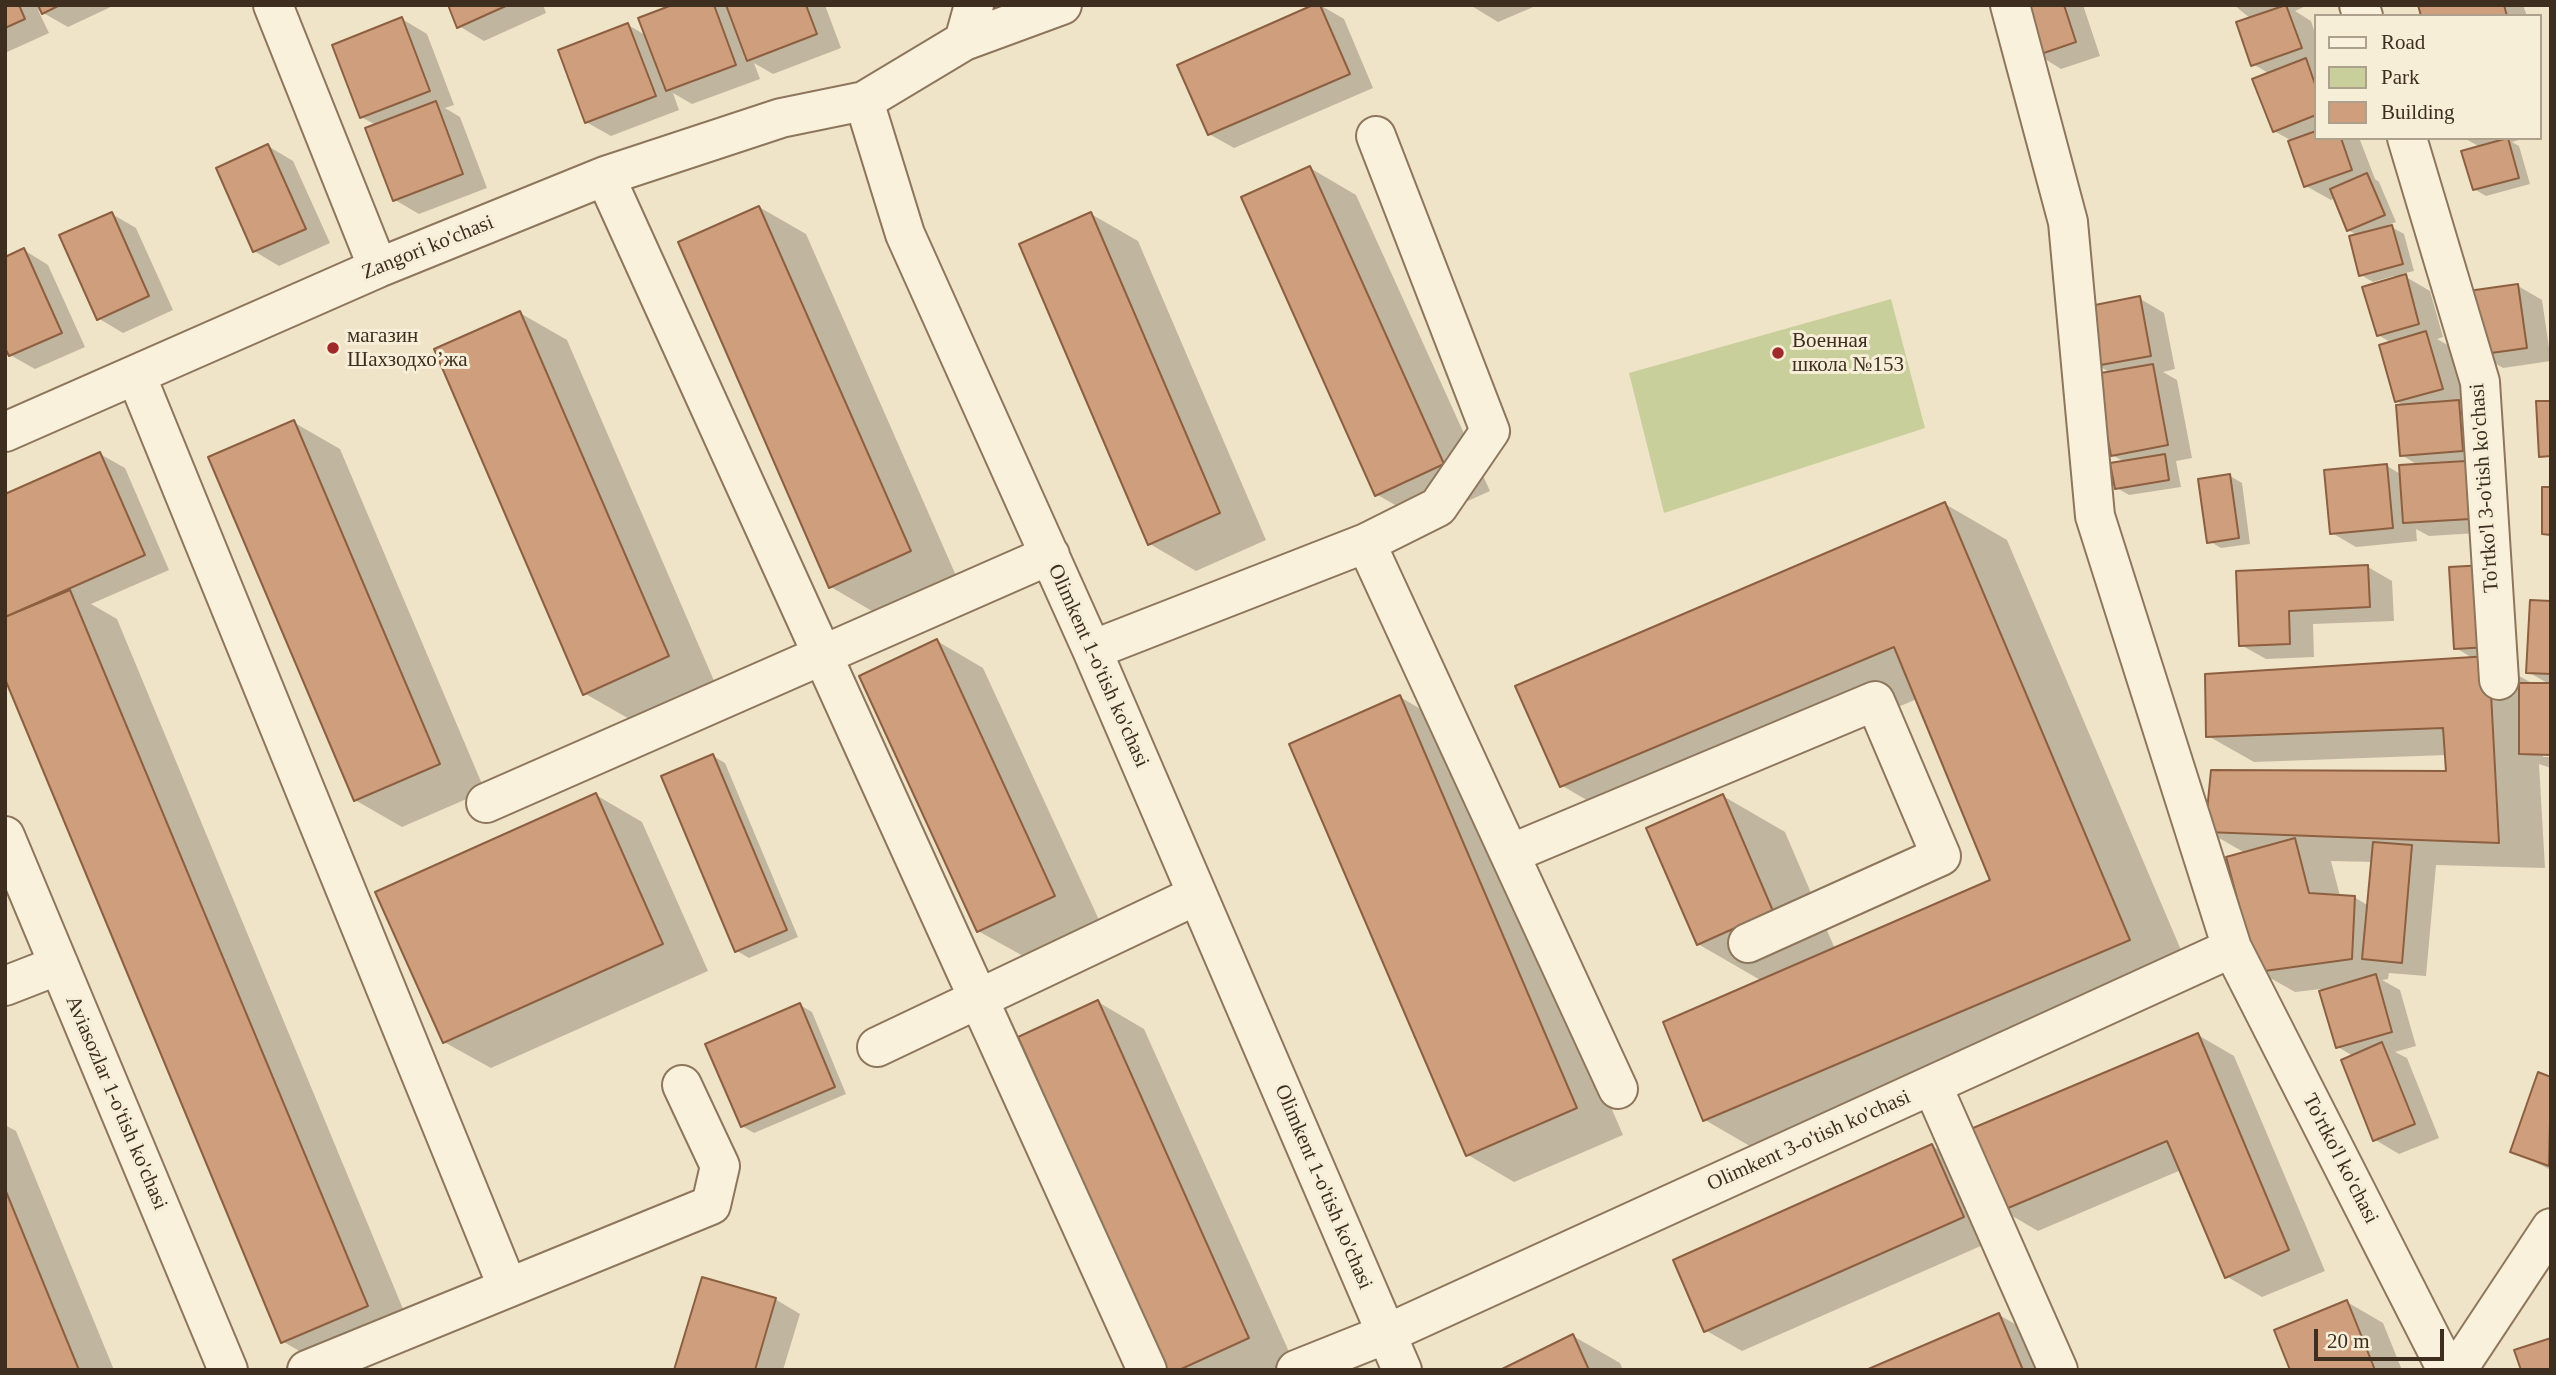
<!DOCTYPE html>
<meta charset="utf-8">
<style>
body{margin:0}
#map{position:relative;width:2556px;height:1375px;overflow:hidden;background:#f0e4c8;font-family:Georgia,serif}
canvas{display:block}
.frame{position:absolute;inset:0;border:7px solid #3d2e20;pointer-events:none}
.legend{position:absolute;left:2314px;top:14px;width:228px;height:126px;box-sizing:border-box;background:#f7eed8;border:2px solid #ada18e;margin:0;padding:9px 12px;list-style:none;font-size:21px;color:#3d2e20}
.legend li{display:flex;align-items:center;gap:14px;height:35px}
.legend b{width:35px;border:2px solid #ada18e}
.scale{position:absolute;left:2314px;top:1329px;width:130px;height:32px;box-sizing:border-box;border:4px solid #3d2e20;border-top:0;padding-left:9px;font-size:21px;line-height:24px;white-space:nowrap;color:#3d2e20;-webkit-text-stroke:5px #f7eed8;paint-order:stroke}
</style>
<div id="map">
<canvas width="2556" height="1375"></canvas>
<div class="frame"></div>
<ul class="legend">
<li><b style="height:9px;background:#faf1dc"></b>Road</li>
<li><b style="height:19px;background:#c9cf9b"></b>Park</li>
<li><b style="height:19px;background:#cf9f7d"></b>Building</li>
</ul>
<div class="scale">20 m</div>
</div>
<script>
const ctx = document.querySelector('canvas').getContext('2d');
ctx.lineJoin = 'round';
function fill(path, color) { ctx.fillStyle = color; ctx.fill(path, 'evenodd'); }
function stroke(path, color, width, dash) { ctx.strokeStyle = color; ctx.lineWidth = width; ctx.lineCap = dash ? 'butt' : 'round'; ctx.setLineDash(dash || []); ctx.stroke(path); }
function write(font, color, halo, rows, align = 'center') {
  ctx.font = font + ' Georgia,serif'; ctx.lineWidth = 6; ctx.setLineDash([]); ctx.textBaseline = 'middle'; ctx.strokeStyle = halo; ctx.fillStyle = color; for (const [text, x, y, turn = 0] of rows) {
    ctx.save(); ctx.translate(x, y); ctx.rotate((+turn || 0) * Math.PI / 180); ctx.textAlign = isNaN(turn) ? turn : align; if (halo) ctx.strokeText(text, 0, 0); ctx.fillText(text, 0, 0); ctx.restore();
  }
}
fill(new Path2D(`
 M1891,299L1925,428L1664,513L1629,373Z`), '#c9cf9b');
fill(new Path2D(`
 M5,5H115L68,27L38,10L49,33L5,53Z
 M450,5H543L546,13L484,41L459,26Z
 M677,5H825L841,48L773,74L754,63L760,79L692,104L673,93L679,110L611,136L586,122L628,25L647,36Z
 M1320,5L1344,19L1373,88L1234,148L1209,134Z
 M1470,5H1538L1498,22Z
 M2021,5H2083L2100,56L2061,69L2037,54Z
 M2234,5H2308L2295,11L2311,21L2316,36V138L2360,140L2375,179L2379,182L2396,222L2388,225L2404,234L2414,271L2401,274L2430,291L2443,337L2437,339L2451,347L2467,403L2494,532L2429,536L2416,529L2417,541L2356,547L2332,533L2387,466L2402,475L2419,466L2402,455L2404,406L2397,401L2392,343L2378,335L2395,279L2394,276L2373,282L2361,275L2359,236L2348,230L2335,198L2331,200L2306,186L2292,141L2274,131L2270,74L2253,64L2251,19Z
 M2419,5H2523L2527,16H2423Z
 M402,19L427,34L454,105L445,108L460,117L487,188L419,214L395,200L376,125L361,117Z
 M2464,138H2526L2512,142L2519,146L2530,184L2486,196L2474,189L2480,147Z
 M268,146L293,161L330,243L279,266L254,251Z
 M1310,168L1356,195L1490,491L1423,521L1376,494Z
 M759,207L806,234L957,578L877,614L831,587Z
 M112,214L136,228L173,310L123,333L98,318Z
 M1091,214L1138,241L1266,540L1196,571L1150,544Z
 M24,250L48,265L85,347L35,369L10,355Z
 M2518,286L2542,300L2551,361L2503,368L2479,354Z
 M2139,298L2164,313L2175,369L2163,372L2177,380L2192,458L2176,461L2181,487L2129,495L2117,488L2125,462L2112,455L2111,373L2097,365Z
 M520,313L567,340L715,683L631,720L584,693Z
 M293,422L340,449L485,791L402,827L355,800Z
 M100,454L125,468L169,570L91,604L117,619L413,1333L329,1368L282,1341L5,675V496Z
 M2230,476L2242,483L2250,544L2221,548L2209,541Z
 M1945,504L2007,540L2192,976L1767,1156L1705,1120L1762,981L1698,944L1723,796L1785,832L1835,949L1992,881L1917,699L1624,822L1561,785Z
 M2368,567L2392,581L2394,621L2313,624L2314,657L2266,659L2241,645L2238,572Z
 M2451,569L2495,662L2535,685L2543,757H2551V768L2539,764L2545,868L2436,865L2426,976L2389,973L2388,979L2382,980L2400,990L2416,1046L2395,1052L2407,1058L2439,1138L2399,1154L2374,1139L2353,1056L2338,1047L2321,989L2295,992L2258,971L2245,853L2207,831L2448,773L2447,755L2254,762L2208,736L2474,659L2456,648ZM2331,861L2373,862L2369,906L2354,897L2340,896Z
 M2551,602V685L2528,672Z
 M937,641L983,668L1100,922L1025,957L978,931Z
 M1400,697L1446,724L1623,1135L1514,1182L1468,1155Z
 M713,756L725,763L798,937L749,958L737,951Z
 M596,795L642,822L708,971L491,1068L444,1042Z
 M1098,1002L1144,1029L1295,1365L1284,1370H1168Z
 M800,1005L812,1012L846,1094L754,1133L742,1126Z
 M2198,1035L2234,1056L2325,1271L2262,1297L2226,1276L2181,1170L2038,1231L2002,1210Z
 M2551,1079V1170L2512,1151Z
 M5,1125L16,1131L114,1370H5Z
 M1932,1146L1968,1167L1999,1238L1742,1351L1705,1330Z
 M775,1299L800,1314L783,1370H676Z
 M2347,1302L2383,1323L2402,1370H2292Z
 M1999,1315L2024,1329L2041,1370H1870Z
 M1573,1336L1620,1363L1623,1370H1504Z`), '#0003');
const building = new Path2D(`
 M5,5H19L25,19L5,28Z
 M38,5H60L42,14Z
 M448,5H508L457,28Z
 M672,5H714L736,65L666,91L638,18Z
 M726,5H806L817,34L747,61Z
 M1313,5H1320L1350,74L1208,135L1177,65Z
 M2019,5H2064L2076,42L2035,56Z
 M2286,5L2302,48L2251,66L2236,22Z
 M2418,5H2504L2507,16H2421Z
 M402,17L430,91L360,118L332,45Z
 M628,23L656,96L585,123L558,50Z
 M2306,58L2316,87V115L2273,132L2252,79Z
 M436,101L463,174L393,201L365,128Z
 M2316,131V138H2341L2352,170L2304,187L2288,141Z
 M2508,138L2519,178L2473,190L2461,151Z
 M268,144L306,229L253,252L216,168Z
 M1310,166L1444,464L1375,496L1241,197Z
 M2367,173L2385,215L2347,231L2330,189Z
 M759,206L911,551L829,588L678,242Z
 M112,212L149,296L97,320L59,235Z
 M1091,212L1220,513L1148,545L1019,244Z
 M2392,225L2403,264L2359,276L2349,236Z
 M24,248L62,333L9,356L5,348V257Z
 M2406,274L2419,324L2377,336L2362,287Z
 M2518,284L2527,348L2477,355L2468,291Z
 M2140,296L2151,356L2095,366L2085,307Z
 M520,311L669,656L583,695L434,349Z
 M2426,331L2443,389L2395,402L2379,345Z
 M2153,364L2168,445L2111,456L2095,374Z
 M2459,400L2463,451L2400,456L2396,405Z
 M2536,401H2551V456L2539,457Z
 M294,420L440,764L354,801L208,457Z
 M100,452L145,555L5,617V494Z
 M2165,454L2169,480L2115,489L2110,463Z
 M2466,461L2470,519L2403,523L2399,465Z
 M2387,464L2393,528L2330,534L2324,470Z
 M2230,474L2239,538L2207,543L2198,479Z
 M2542,487H2551V535L2542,534Z
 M1945,502L2130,940L1703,1121L1663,1022L1990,880L1894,647L1560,787L1515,686Z
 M2368,565L2370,607L2289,611L2290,644L2239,646L2236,571Z
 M2486,565L2490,647L2454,649L2449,567Z
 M70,590L368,1306L281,1343L5,679V617Z
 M2530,600L2551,601V674L2526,673Z
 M937,639L1055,896L977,932L859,676Z
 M2489,656L2499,843L2205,832L2211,770L2446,771L2443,728L2206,737L2205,674Z
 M2519,683H2551V755L2519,754Z
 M1400,695L1577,1108L1466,1156L1289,744Z
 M713,754L787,930L735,952L661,776Z
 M596,793L663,944L443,1043L375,892Z
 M1723,794L1773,911L1697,945L1646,828Z
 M2295,838L2309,893L2355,896L2352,959L2257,972L2226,857Z
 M2373,842L2412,845L2402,963L2362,959Z
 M2376,974L2392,1032L2336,1048L2319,991Z
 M1098,1000L1249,1338L1179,1370H1166L1018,1037Z
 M800,1003L835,1087L741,1127L705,1044Z
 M2198,1033L2289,1250L2225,1278L2167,1141L2001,1211L1966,1131Z
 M2382,1042L2415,1124L2373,1141L2341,1060Z
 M2538,1072L2551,1077L2549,1166L2510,1152Z
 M1932,1144L1964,1217L1704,1332L1673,1260Z
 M5,1189L79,1370H5Z
 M702,1277L776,1298L755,1370H674Z
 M2347,1300L2375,1370H2290L2274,1330Z
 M1999,1313L2023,1370H1866Z
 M1573,1334L1589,1370H1500Z
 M2551,1338V1370H2521L2514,1350Z`);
fill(building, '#cf9f7d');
stroke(building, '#8d5f41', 2);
const minor = new Path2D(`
 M273,5L378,268
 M2010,5L2068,222L2095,516L2232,948L2447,1370
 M2359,5L2363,16
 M964,41L1062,5
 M864,101L905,234L1092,650L1402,1370
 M2407,138L2480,382L2499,680
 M605,176L1147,1370
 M136,375L508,1288
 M5,432L378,268L605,176L781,118L864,101L964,41L974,5
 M1366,543L1438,507L1490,431L1376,136
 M1092,650L1366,543L1618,1089
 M486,803L1050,555
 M5,836L228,1370
 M1510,854L1875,701L1941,856L1748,943
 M5,986L59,965
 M877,1047L1197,895
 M1932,1085L2058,1370
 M307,1370L711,1205L720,1166L682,1085
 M1296,1370L1386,1334L2232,948
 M2457,1370L2551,1228`);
stroke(minor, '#8d765c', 42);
stroke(minor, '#faf1dc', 38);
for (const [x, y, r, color] of [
 [333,348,7,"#9e2a2b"],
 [1778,353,7,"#9e2a2b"]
]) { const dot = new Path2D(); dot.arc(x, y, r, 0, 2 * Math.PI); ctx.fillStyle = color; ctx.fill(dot); stroke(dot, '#f7eed8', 2.5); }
write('21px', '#3d2e20', '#f7eed8', [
 ["Zangori ko'chasi",428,248,-22],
 ["To'rtko'l 3-o'tish ko'chasi",2485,488,-94],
 ["Olimkent 1-o'tish ko'chasi",1098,666,66],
 ["Aviasozlar 1-o'tish ko'chasi",116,1103,67],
 ["Olimkent 3-o'tish ko'chasi",1809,1141,-24],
 ["To'rtko'l ko'chasi",2340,1159,63],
 ["Olimkent 1-o'tish ko'chasi",1323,1187,67]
]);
write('21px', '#3d2e20', '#f7eed8', [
 ["магазин",347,336],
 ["Шахзодхо’жа",347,360],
 ["Военная",1792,341],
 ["школа №153",1792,365]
], 'left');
</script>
